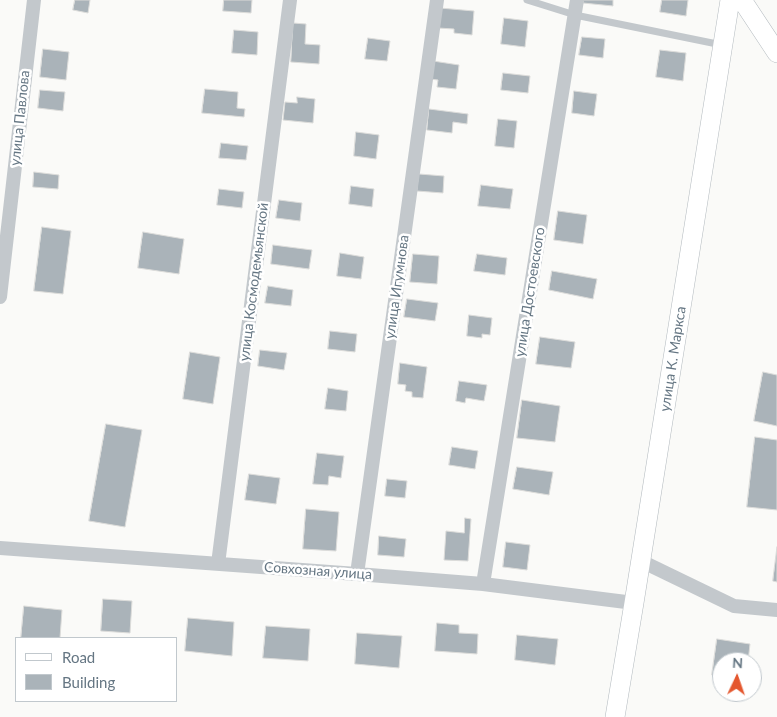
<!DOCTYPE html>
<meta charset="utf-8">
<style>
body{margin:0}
#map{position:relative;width:777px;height:717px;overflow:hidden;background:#fafaf8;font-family:Lato,sans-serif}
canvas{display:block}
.legend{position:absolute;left:15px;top:637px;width:162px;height:65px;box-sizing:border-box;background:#fff;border:1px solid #c1c8cd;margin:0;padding:6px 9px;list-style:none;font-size:15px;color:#657683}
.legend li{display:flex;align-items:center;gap:10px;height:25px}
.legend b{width:25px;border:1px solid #c1c8cd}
.north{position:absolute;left:712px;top:652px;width:50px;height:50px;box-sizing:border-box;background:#fff;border:1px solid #c1c8cd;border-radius:50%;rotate:3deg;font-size:14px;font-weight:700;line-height:20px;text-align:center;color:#657683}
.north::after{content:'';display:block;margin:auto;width:18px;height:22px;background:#e4572e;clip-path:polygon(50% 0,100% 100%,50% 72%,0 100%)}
</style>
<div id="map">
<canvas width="777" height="717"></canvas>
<ul class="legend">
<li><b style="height:6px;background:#fff"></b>Road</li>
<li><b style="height:14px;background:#aab3b9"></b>Building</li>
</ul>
<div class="north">N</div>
</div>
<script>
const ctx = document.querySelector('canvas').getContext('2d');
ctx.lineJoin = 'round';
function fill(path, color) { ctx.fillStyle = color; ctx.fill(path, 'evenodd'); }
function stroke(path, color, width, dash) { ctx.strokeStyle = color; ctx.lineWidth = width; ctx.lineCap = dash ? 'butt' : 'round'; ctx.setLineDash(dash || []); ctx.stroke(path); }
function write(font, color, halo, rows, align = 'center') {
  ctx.font = font + ' Lato,sans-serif'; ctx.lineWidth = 5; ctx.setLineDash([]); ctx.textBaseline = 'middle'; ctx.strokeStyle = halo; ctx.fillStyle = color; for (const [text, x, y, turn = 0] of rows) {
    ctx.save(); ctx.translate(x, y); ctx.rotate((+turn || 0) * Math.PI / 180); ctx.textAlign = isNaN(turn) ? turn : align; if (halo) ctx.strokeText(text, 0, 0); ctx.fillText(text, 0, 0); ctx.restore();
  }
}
const building = new Path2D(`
 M75,0H90L88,13L73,10Z
 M224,0H252L251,13L223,11Z
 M584,0H613V6L583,3Z
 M662,0H688L686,16L660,12Z
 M440,8L474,11L472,35L454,33V29L438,28Z
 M504,18L528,21L525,47L501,44Z
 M293,23L306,24L305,44L320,45L319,64L291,62Z
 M234,30L258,32L257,55L232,53Z
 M582,37L605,39L603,58L579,55Z
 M368,38L390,41L387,61L365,59Z
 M43,49L69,52L66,80L40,77Z
 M660,50L686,53L683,81L656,77Z
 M433,61L459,65L456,89L437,87L438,80L430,79Z
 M503,73L530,76L528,93L501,90Z
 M205,89L238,92L237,108L245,109L244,117L202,113Z
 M40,90L65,92L63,111L38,108Z
 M574,91L597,94L594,116L572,113Z
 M297,97L315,99L313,123L283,120L285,102L297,103Z
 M429,109L468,114L467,124L453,122L452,133L427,130Z
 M498,119L517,121L514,148L495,146Z
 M356,132L379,135L376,159L354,156Z
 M221,143L248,146L246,160L219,158Z
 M34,172L59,175L58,189L33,187Z
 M419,174L444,176L443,193L417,191Z
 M481,185L513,189L510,209L478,206Z
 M351,186L374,189L372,207L349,204Z
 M219,189L244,192L242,208L217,205Z
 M279,200L302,203L300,221L276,218Z
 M558,211L587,215L583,244L554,240Z
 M42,227L71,231L63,294L34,291Z
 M143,232L184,239L179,274L138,268Z
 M273,245L312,250L309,269L271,264Z
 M340,253L364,257L361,279L337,276Z
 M413,254L439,256L437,284L410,282Z
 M477,254L507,258L505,275L474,271Z
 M552,271L597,279L593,299L549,290Z
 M268,286L293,290L291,306L265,303Z
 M407,299L438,303L435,321L404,317Z
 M469,315L492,318L490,335L482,334V338L467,336Z
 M330,331L357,334L355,352L328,349Z
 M540,337L575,342L571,368L536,364Z
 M260,350L287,353L284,370L258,366Z
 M190,352L220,357L213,404L183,399Z
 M400,363L427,367L423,398L412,397V392L405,391L406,385L398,384Z
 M763,372L777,375V426L754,421Z
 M459,381L487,385L484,401L466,398L465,403L456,401Z
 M328,388L348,391L346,411L325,409Z
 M522,400L560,406L555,442L517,438Z
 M106,424L142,430L125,527L89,521Z
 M755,437L777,440V510L747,507Z
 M452,447L478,451L475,469L449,465Z
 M317,453L344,456L341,478L329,476L328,485L313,484Z
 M517,467L553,472L549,495L513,489Z
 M249,474L280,478L276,504L245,500Z
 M387,479L407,481L405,498L385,496Z
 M306,509L339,512L336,551L303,549Z
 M465,518L471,519L468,561L444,560L446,531L464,533Z
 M379,536L406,539L404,557L378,555Z
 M506,542L530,545L527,570L503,567Z
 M777,547V582L773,581Z
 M103,599L132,601L130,633L101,631Z
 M24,606L62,610L60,638H21Z
 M188,618L234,622L232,656L185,651Z
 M437,623L459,625V633L478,634L477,654L435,651Z
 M266,626L310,629L308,661L263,658Z
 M357,633L402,636L399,668L355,664Z
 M517,635L558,639L555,665L515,660Z
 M717,639L750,644L748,662H722V676L712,675Z`);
fill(building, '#aab3b9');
stroke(building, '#dcdcda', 1);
const secondary = new Path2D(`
 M742,0L777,53
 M615,717L634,603L730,0`);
stroke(secondary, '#b3babf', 20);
stroke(new Path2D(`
 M527,0L575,15L722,45`), '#c3c8cc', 7);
stroke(new Path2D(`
 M0,297L34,0
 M0,548L357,574L483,584L634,603
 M641,561L734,606L777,610
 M218,564L290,0
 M357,574L437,0
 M483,584L577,0`), '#c3c8cc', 14);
stroke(secondary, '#fff', 19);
write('14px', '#657683', '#fff', [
 ["улица Павлова",20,118,-84],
 ["улица Космодемьянской",254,282,-83],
 ["улица Игумнова",397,287,-82],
 ["улица Достоевского",530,292,-81],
 ["улица К. Маркса",673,359,-81],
 ["Совхозная улица",318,571,4]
]);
</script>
